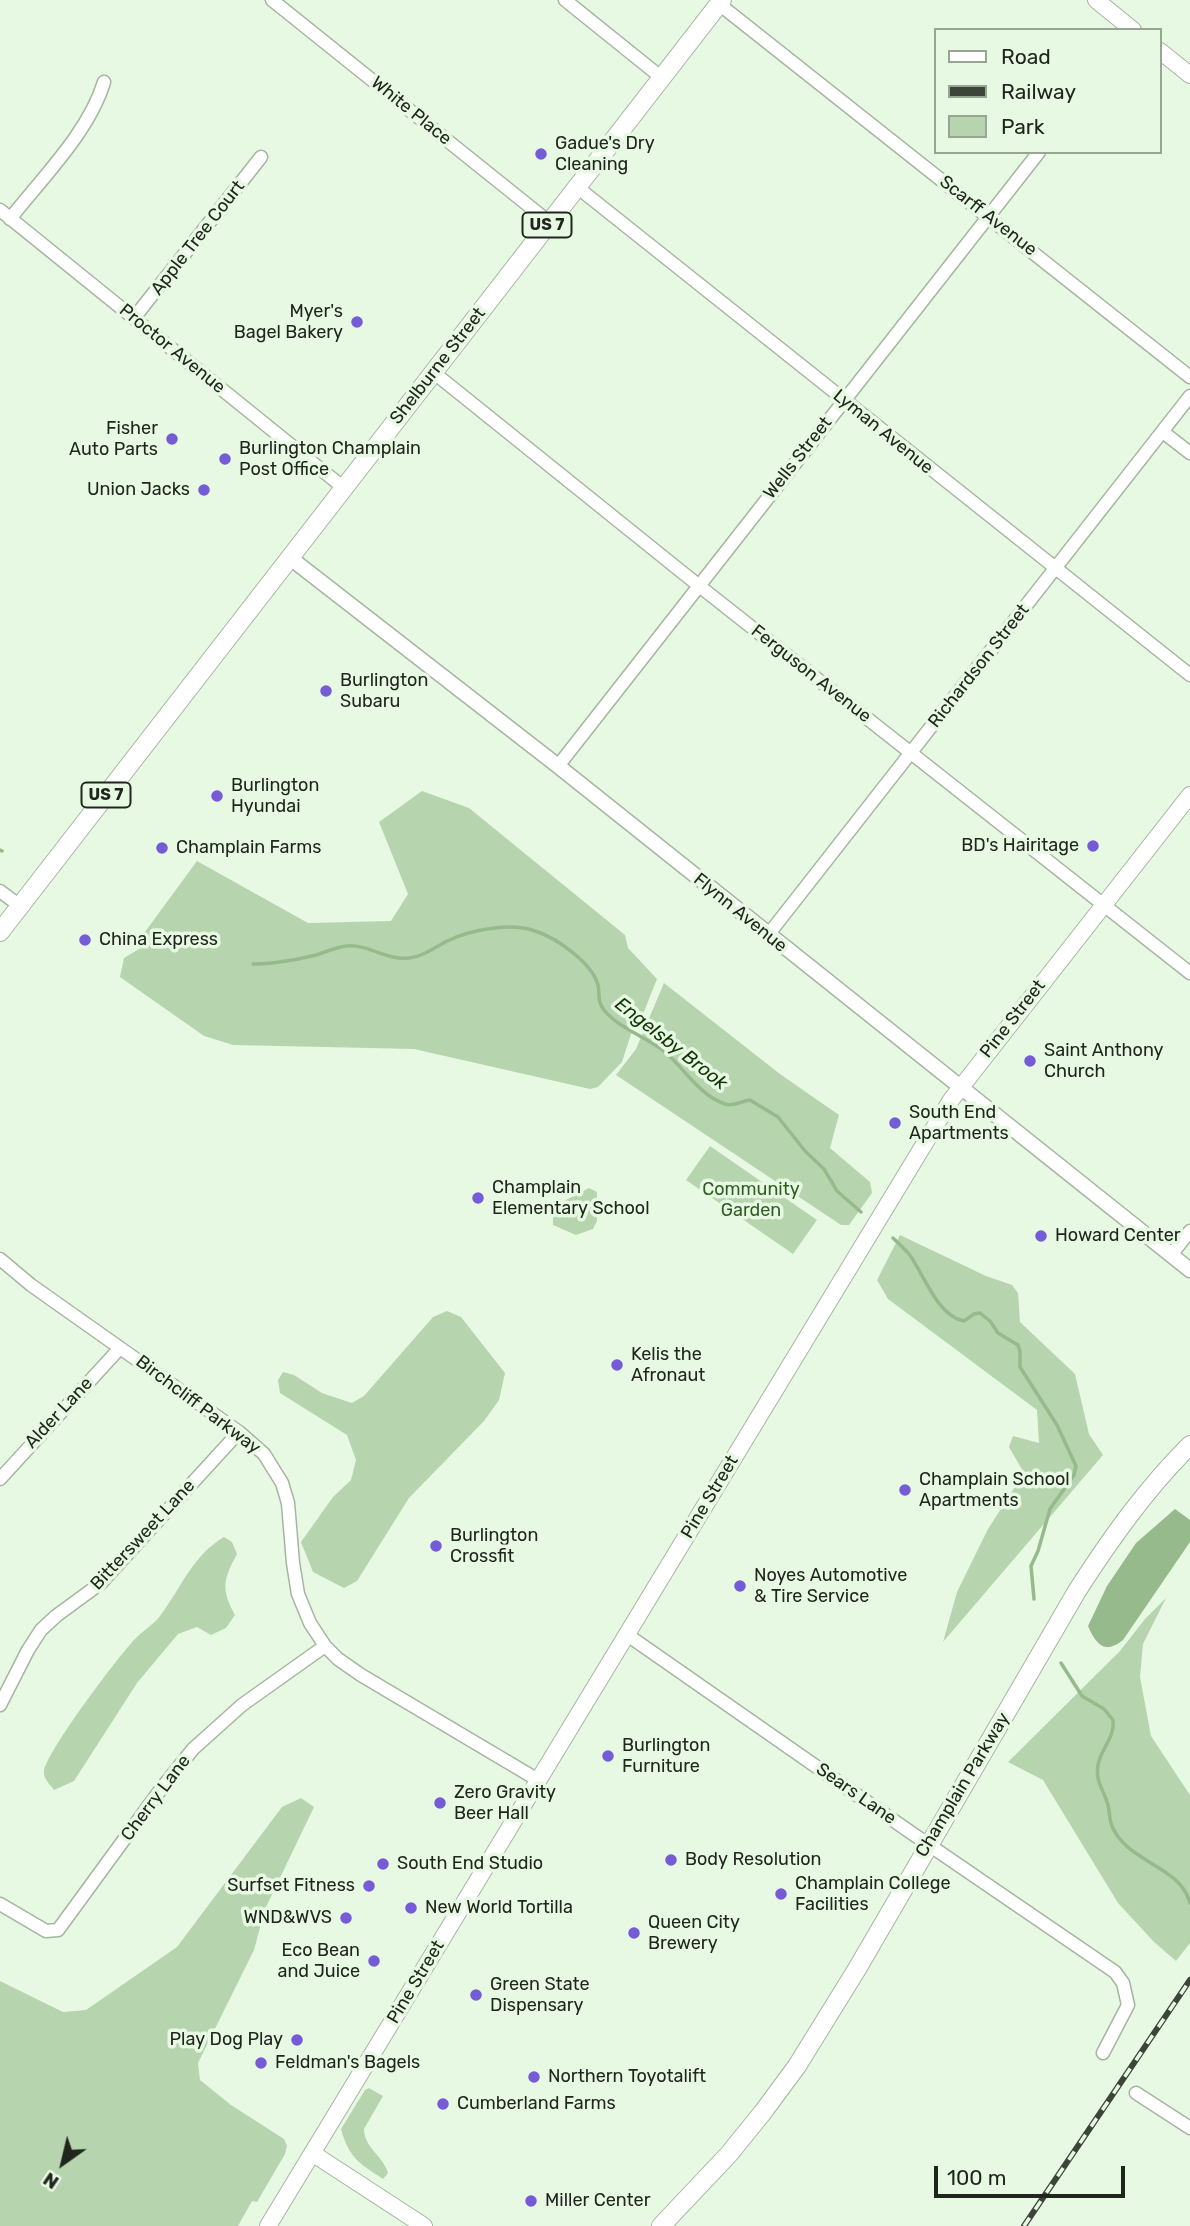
<!DOCTYPE html>
<style>
body{margin:0}
#map{position:relative;width:1190px;height:2226px;overflow:hidden;background:#e8f9e3;font-family:Rubik,sans-serif}
canvas{display:block}
.legend{position:absolute;left:934px;top:28px;width:228px;height:126px;box-sizing:border-box;background:#e8f9e3;border:2px solid #98a594;margin:0;padding:9px 12px;list-style:none;font-size:21px;color:#20261e}
.legend li{display:flex;align-items:center;gap:14px;height:35px}
.legend b{width:35px;border:2px solid #98a594}
.north{position:absolute;left:28px;top:2128px;width:70px;height:70px;-webkit-text-stroke:5px #e8f9e3;paint-order:stroke;rotate:214deg;font-size:19px;font-weight:700;line-height:28px;text-align:center;color:#20261e}
.north::after{content:'';display:block;margin:auto;width:24px;height:32px;background:#20261e;clip-path:polygon(50% 0,100% 100%,50% 72%,0 100%)}
.scale{position:absolute;left:934px;top:2166px;width:191px;height:32px;box-sizing:border-box;border:4px solid #20261e;border-top:0;padding-left:9px;font-size:21px;line-height:24px;white-space:nowrap;color:#20261e;-webkit-text-stroke:5px #e8f9e3;paint-order:stroke}
</style>
<div id="map">
<canvas width="1190" height="2226"></canvas>
<ul class="legend">
<li><b style="height:9px;background:#fff"></b>Road</li>
<li><b style="height:9px;background:#3d453b"></b>Railway</li>
<li><b style="height:19px;background:#b6d5ae"></b>Park</li>
</ul>
<div class="north">N</div>
<div class="scale">100 m</div>
</div>
<script>
const ctx = document.querySelector('canvas').getContext('2d');
ctx.lineJoin = 'round';
function fill(path, color) { ctx.fillStyle = color; ctx.fill(path, 'evenodd'); }
function stroke(path, color, width, dash) { ctx.strokeStyle = color; ctx.lineWidth = width; ctx.lineCap = dash ? 'butt' : 'round'; ctx.setLineDash(dash || []); ctx.stroke(path); }
function write(font, color, halo, rows, align = 'center') {
  ctx.font = font + ' Rubik,sans-serif'; ctx.lineWidth = 7; ctx.setLineDash([]); ctx.textBaseline = 'middle'; ctx.strokeStyle = halo; ctx.fillStyle = color; for (const [text, x, y, turn = 0] of rows) {
    ctx.save(); ctx.translate(x, y); ctx.rotate((+turn || 0) * Math.PI / 180); ctx.textAlign = isNaN(turn) ? turn : align; if (halo) ctx.strokeText(text, 0, 0); ctx.fillText(text, 0, 0); ctx.restore();
  }
}
fill(new Path2D(`
 M422,791L469,808L625,935L628,948L657,979L643,1014L631,1034L622,1062L598,1087L590,1089L414,1049L233,1045L204,1036L120,977L124,958L139,949L142,936L197,861L308,923L391,921L408,894L379,822Z
 M664,983L780,1074L839,1115L830,1148L870,1182L872,1193L849,1225H841L616,1075L636,1049Z
 M710,1146L817,1220L793,1254L686,1180Z
 M589,1188L597,1192V1221L593,1229L576,1235L553,1225V1217L564,1201Z
 M900,1235L986,1276L1012,1285L1018,1293L1020,1322L1075,1374L1089,1434L1103,1455L943,1642L957,1592L988,1529L1024,1473L1009,1447L1013,1436L1039,1443L1037,1410L888,1299L877,1280Z
 M447,1311L461,1317L505,1373L499,1400L484,1421L409,1498L357,1581L344,1588L313,1572L301,1542L333,1497L351,1480L356,1460L347,1435L280,1393L278,1380L283,1372L294,1375L322,1393L352,1403L364,1396L433,1317Z
 M224,1537L232,1542L237,1554C223,1580 221,1589 235,1615L226,1628L211,1635L197,1627L178,1634L137,1683L74,1781L54,1790C50,1784 43,1779 44,1771C47,1751 119,1655 136,1638C144,1630 154,1624 160,1616C181,1588 193,1555 224,1537Z
 M1166,1598L1143,1644L1140,1677L1151,1736L1190,1795V1943L1176,1961L1154,1942L1118,1903L1043,1780L1008,1762L1120,1651L1145,1619Z
 M301,1798L314,1807L265,1909L254,1950L198,2063L200,2080L231,2105L284,2139L287,2146L285,2154L257,2202L252,2201L238,2226H0V1981L63,2012L86,2010L177,1947L282,1807Z
 M369,2088L383,2096L364,2129C364,2148 383,2155 388,2173L383,2179C359,2163 349,2158 341,2129L365,2090Z`), '#b6d5ae');
fill(new Path2D(`
 M1175,1509L1190,1520V1542L1123,1640C1104,1655 1096,1644 1088,1626L1107,1586L1136,1543Z`), '#96ba8c');
stroke(new Path2D(`
 M0,850L2,851
 M253,964C274,964 295,960 316,955C326,952 336,947 347,946C369,944 387,961 409,958C424,956 434,948 447,941C470,930 511,922 535,931C557,938 592,963 598,985C600,994 597,1002 604,1010C617,1027 648,1038 665,1052C684,1068 700,1096 725,1104C735,1107 741,1101 750,1100L778,1117L805,1151L824,1169L837,1191L861,1212
 M893,1238C898,1243 904,1248 909,1254C924,1274 937,1316 964,1321L974,1314L980,1313L990,1321L998,1333L1018,1345L1020,1352V1367L1057,1425L1076,1466L1074,1475L1050,1509L1038,1551L1031,1566L1034,1599
 M1061,1663L1082,1696L1104,1709L1113,1720C1115,1738 1101,1748 1098,1765C1095,1782 1104,1790 1108,1805C1110,1812 1109,1819 1112,1826C1127,1863 1180,1865 1190,1903`), '#96ba8c', 3.5);
const minor = new Path2D(`
 M272,0L549,222
 M565,0L662,78
 M719,4L1190,377
 M577,187L1190,675
 M0,210L344,488
 M10,219C42,178 89,132 104,82
 M134,318L261,157
 M433,372L698,585L1190,973
 M1163,432L1190,453
 M558,766L1039,152
 M0,891L20,906
 M768,935L1190,396
 M1171,1255L1190,1231
 M0,1259L31,1285L239,1432L264,1454L282,1483L288,1503L293,1563L298,1594L310,1623L325,1646L338,1659L361,1675L538,1780
 M0,1479L120,1348
 M626,1634L913,1834L1115,1972L1123,1983L1128,2005L1103,2053
 M0,1705L28,1650L41,1630L56,1616L101,1583L239,1432
 M0,1904L46,1931L58,1930L161,1789L193,1749L242,1705L325,1646
 M1136,2093L1190,2128`);
const tertiary = new Path2D(`
 M289,557L558,766L1190,1270`);
const secondary = new Path2D(`
 M1096,0L1133,30
 M1160,51L1190,75
 M312,2153L424,2226
 M268,2226L951,1100L1190,795`);
const primary = new Path2D(`
 M0,932L722,0
 M661,2226L729,2154L763,2112L797,2066L857,1969L1077,1591C1111,1538 1146,1489 1190,1445`);
stroke(minor, '#a5b5a0', 15);
stroke(tertiary, '#a5b5a0', 17);
stroke(secondary, '#a5b5a0', 18);
stroke(primary, '#a5b5a0', 20);
stroke(minor, '#fff', 12);
stroke(tertiary, '#fff', 14);
stroke(secondary, '#fff', 16);
stroke(primary, '#fff', 18);
const rail = new Path2D(`
 M1024,2226L1190,1980`);
stroke(rail, '#3d453b', 6);
stroke(rail, '#e8f9e3', 3.5, [10]);
for (const [x, y, r, color] of [
 [541,154,7,"#765bd6"],
 [357,322,7,"#765bd6"],
 [172,439,7,"#765bd6"],
 [225,459,7,"#765bd6"],
 [204,490,7,"#765bd6"],
 [326,691,7,"#765bd6"],
 [217,796,7,"#765bd6"],
 [1093,846,7,"#765bd6"],
 [162,848,7,"#765bd6"],
 [85,940,7,"#765bd6"],
 [1030,1061,7,"#765bd6"],
 [895,1123,7,"#765bd6"],
 [478,1198,7,"#765bd6"],
 [1041,1236,7,"#765bd6"],
 [617,1365,7,"#765bd6"],
 [905,1490,7,"#765bd6"],
 [436,1546,7,"#765bd6"],
 [740,1586,7,"#765bd6"],
 [608,1756,7,"#765bd6"],
 [440,1803,7,"#765bd6"],
 [671,1860,7,"#765bd6"],
 [383,1864,7,"#765bd6"],
 [369,1886,7,"#765bd6"],
 [781,1894,7,"#765bd6"],
 [411,1908,7,"#765bd6"],
 [346,1918,7,"#765bd6"],
 [634,1933,7,"#765bd6"],
 [374,1961,7,"#765bd6"],
 [476,1995,7,"#765bd6"],
 [297,2040,7,"#765bd6"],
 [261,2063,7,"#765bd6"],
 [534,2077,7,"#765bd6"],
 [443,2104,7,"#765bd6"],
 [531,2201,7,"#765bd6"]
]) { const dot = new Path2D(); dot.arc(x, y, r, 0, 2 * Math.PI); ctx.fillStyle = color; ctx.fill(dot); stroke(dot, '#e8f9e3', 2.5); }
for (const [x, y, w] of [
 [547,225,49],
 [106,795,49]
]) { const box = new Path2D(); box.roundRect(x - w / 2, y - 12.5, w, 25, 5); ctx.fillStyle = '#e8f9e3'; ctx.fill(box); stroke(box, '#20261e', 2); }
write('bold 16px', '#20261e', null, [
 ["US 7",547,225],
 ["US 7",106,795]
]);
write('18px', '#20261e', '#e8f9e3', [
 ["White Place",411,111,39],
 ["Scarff Avenue",988,216,38],
 ["Apple Tree Court",198,238,-52],
 ["Proctor Avenue",172,349,39],
 ["Shelburne Street",438,366,-52],
 ["Lyman Avenue",883,432,39],
 ["Wells Street",798,458,-52],
 ["Richardson Street",979,666,-52],
 ["Ferguson Avenue",811,674,38],
 ["Flynn Avenue",740,913,39],
 ["Pine Street",1013,1019,-52],
 ["Birchcliff Parkway",198,1405,37],
 ["Alder Lane",59,1413,-47],
 ["Pine Street",710,1497,-59],
 ["Bittersweet Lane",143,1535,-47],
 ["Champlain Parkway",963,1785,-59],
 ["Sears Lane",856,1794,35],
 ["Cherry Lane",156,1798,-53],
 ["Pine Street",416,1982,-59]
]);
write('18px', '#20261e', '#e8f9e3', [
 ["Gadue's Dry",555,144],
 ["Cleaning",555,165],
 ["Myer's",343,312,"right"],
 ["Bagel Bakery",343,333,"right"],
 ["Fisher",158,429,"right"],
 ["Auto Parts",158,450,"right"],
 ["Burlington Champlain",239,449],
 ["Post Office",239,470],
 ["Union Jacks",190,490,"right"],
 ["Burlington",340,681],
 ["Subaru",340,702],
 ["Burlington",231,786],
 ["Hyundai",231,807],
 ["BD's Hairitage",1079,846,"right"],
 ["Champlain Farms",176,848],
 ["China Express",99,940],
 ["Saint Anthony",1044,1051],
 ["Church",1044,1072],
 ["South End",909,1113],
 ["Apartments",909,1134],
 ["Champlain",492,1188],
 ["Elementary School",492,1209],
 ["Howard Center",1055,1236],
 ["Kelis the",631,1355],
 ["Afronaut",631,1376],
 ["Champlain School",919,1480],
 ["Apartments",919,1501],
 ["Burlington",450,1536],
 ["Crossfit",450,1557],
 ["Noyes Automotive",754,1576],
 ["& Tire Service",754,1597],
 ["Burlington",622,1746],
 ["Furniture",622,1767],
 ["Zero Gravity",454,1793],
 ["Beer Hall",454,1814],
 ["Body Resolution",685,1860],
 ["South End Studio",397,1864],
 ["Champlain College",795,1884],
 ["Facilities",795,1905],
 ["Surfset Fitness",355,1886,"right"],
 ["New World Tortilla",425,1908],
 ["WND&WVS",332,1918,"right"],
 ["Queen City",648,1923],
 ["Brewery",648,1944],
 ["Eco Bean",360,1951,"right"],
 ["and Juice",360,1972,"right"],
 ["Green State",490,1985],
 ["Dispensary",490,2006],
 ["Play Dog Play",283,2040,"right"],
 ["Feldman's Bagels",275,2063],
 ["Northern Toyotalift",548,2077],
 ["Cumberland Farms",457,2104],
 ["Miller Center",545,2201]
], 'left');
write('18px', '#2f5e21', '#e8f9e3', [
 ["Community",751,1190],
 ["Garden",751,1211]
]);
write('italic 19px', '#113406', '#e8f9e3', [
 ["Engelsby Brook",671,1044,38]
]);
</script>
